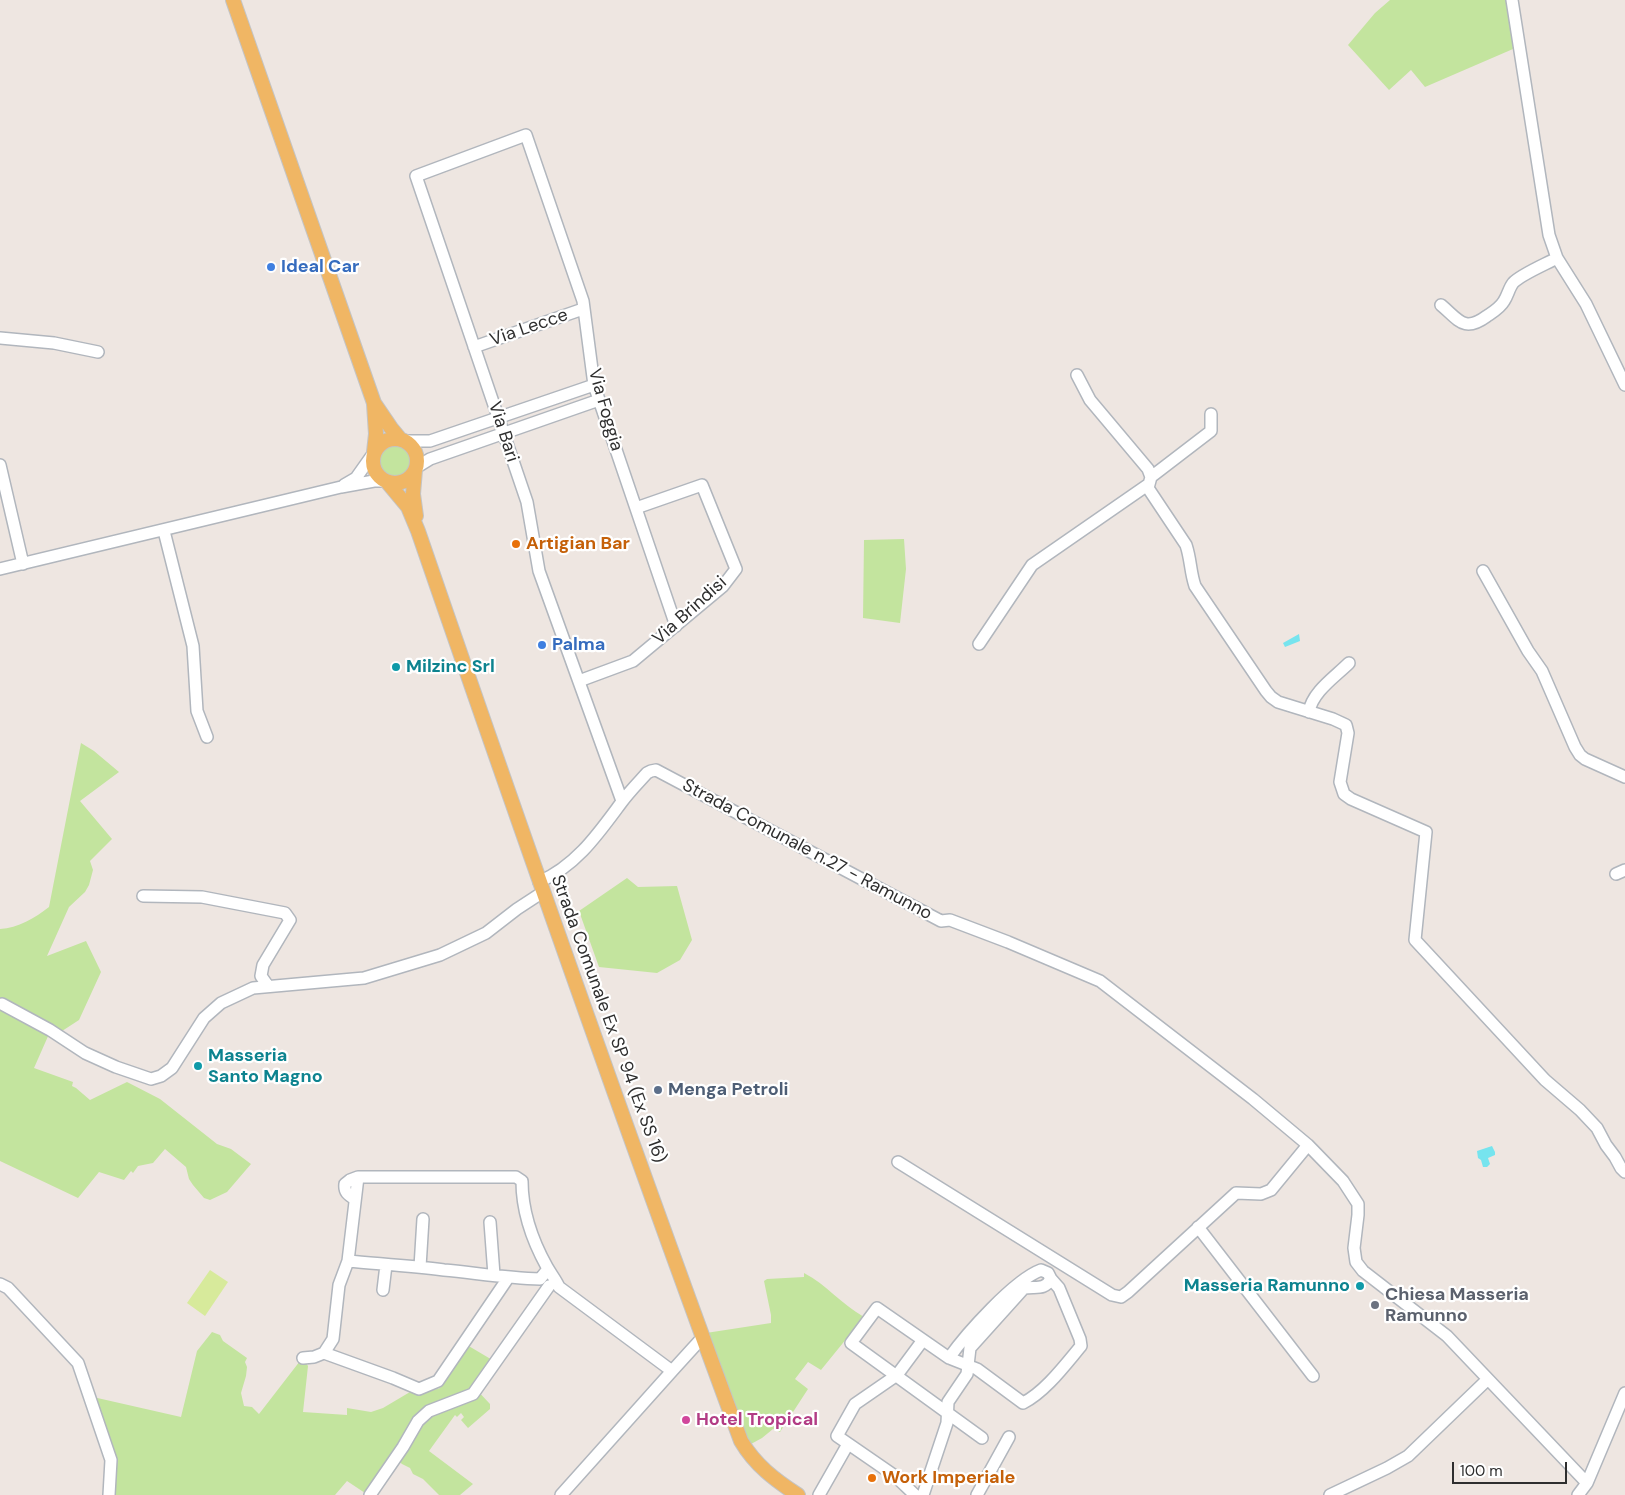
<!DOCTYPE html>
<style>
body{margin:0}
#map{position:relative;width:1625px;height:1495px;overflow:hidden;background:#eee6e1;font-family:"DM Sans",sans-serif}
canvas{display:block}
.scale{position:absolute;left:1452px;top:1462px;width:115px;height:22px;box-sizing:border-box;border:2px solid #2e2e2e;border-top:0;padding-left:6px;font-size:15px;line-height:18px;white-space:nowrap;color:#2e2e2e;-webkit-text-stroke:4px #fff;paint-order:stroke}
</style>
<div id="map">
<canvas width="1625" height="1495"></canvas>
<div class="scale">100 m</div>
</div>
<script>
const ctx = document.querySelector('canvas').getContext('2d');
ctx.lineJoin = 'round';
function fill(path, color) { ctx.fillStyle = color; ctx.fill(path, 'evenodd'); }
function stroke(path, color, width, dash) { ctx.strokeStyle = color; ctx.lineWidth = width; ctx.lineCap = dash ? 'butt' : 'round'; ctx.setLineDash(dash || []); ctx.stroke(path); }
function write(font, color, halo, rows, align = 'center') {
  ctx.font = font + ' "DM Sans",sans-serif'; ctx.lineWidth = 4.5; ctx.setLineDash([]); ctx.textBaseline = 'middle'; ctx.strokeStyle = halo; ctx.fillStyle = color; for (const [text, x, y, turn = 0] of rows) {
    ctx.save(); ctx.translate(x, y); ctx.rotate((+turn || 0) * Math.PI / 180); ctx.textAlign = isNaN(turn) ? turn : align; if (halo) ctx.strokeText(text, 0, 0); ctx.fillText(text, 0, 0); ctx.restore();
  }
}
fill(new Path2D(`
 M1390,0H1509L1513,49L1425,87L1411,70L1389,90L1348,45L1375,13Z
 M380 461a15 15 0 1 1 30 0a15 15 0 1 1-30 0Z
 M904,539L906,569L900,623L863,618L864,540Z
 M81,743L94,751L119,772L80,801L112,839L90,861L93,870L89,885L85,892L69,907L47,956L86,941L101,972L79,1020L59,1033L49,1034L34,1068L73,1082L72,1086L76,1088L90,1100L127,1082L160,1099L217,1144L231,1149L251,1164L227,1192L210,1200L204,1198L193,1185L189,1179L186,1167L165,1149L153,1163L138,1166L133,1173L131,1171L124,1180L99,1172L78,1198L0,1161V929C18,928 35,918 49,907Z
 M627,878L638,887L677,886L692,940L680,960L657,973L599,967L579,911Z
 M804,1273C827,1285 841,1304 864,1317L821,1370L808,1362L795,1379L808,1389L780,1432L773,1429L762,1438L751,1444L734,1410L706,1333L771,1323V1315L764,1281L767,1279L804,1277Z
 M212,1332L220,1335L223,1341L247,1358L245,1362L247,1367L246,1376L241,1393L244,1406L252,1407L259,1414L300,1361L306,1363L308,1366L303,1412L347,1415V1408L371,1412L383,1408L410,1392L418,1395L440,1388L467,1345L494,1361L475,1388L490,1404V1409L468,1428L461,1420L464,1417L461,1413L457,1417L455,1415L429,1451L473,1484L460,1495H439L423,1479L413,1474L410,1468L402,1464L391,1454L368,1495L347,1481L335,1495H114L93,1397L181,1417L197,1351Z`), '#c3e49e');
fill(new Path2D(`
 M210,1270L228,1282L205,1316L187,1303Z`), '#d7ea9b');
fill(new Path2D(`
 M1299,634L1300,641L1285,647L1283,643Z
 M1492,1146L1495,1152V1155L1488,1158L1490,1164L1487,1167H1483L1481,1160L1478,1158L1477,1151Z`), '#76e4ee');
const minor = new Path2D(`
 M1512,0L1549,235L1557,258L1586,304L1625,385
 M1441,305C1459,320 1464,333 1487,316C1493,312 1500,308 1504,301C1508,295 1509,288 1513,283C1520,275 1546,264 1557,258
 M0,338L54,343L98,352
 M474,347L583,309
 M1077,375L1090,400L1148,469L1151,477L1148,488L1186,545C1191,560 1190,571 1195,586L1266,691L1271,697L1278,702L1333,719L1346,725L1348,733L1340,782L1344,794L1351,799L1426,832L1415,940L1545,1080L1580,1110L1597,1128L1606,1145L1615,1157L1621,1168L1625,1172
 M405,441H430L594,385
 M0,465L23,564
 M417,467L430,459L599,400
 M1151,477L1211,431V414
 M344,485L356,478L373,454
 M164,531L193,646L197,711L207,737
 M0,569L341,487L374,481H384
 M1483,571L1528,651L1542,671L1575,747L1580,755L1585,759L1625,777
 M979,644L1032,565L1149,484
 M579,681L633,661L723,586L736,569L702,485L636,508
 M1309,712C1312,692 1335,677 1349,663
 M622,801L539,571L527,502L416,176L526,135L583,301L594,385L676,626
 M1616,874L1625,870
 M539,882C576,866 598,834 621,803C629,792 638,783 647,773L651,771L656,770L941,921L950,920L1008,942L1100,981L1253,1099L1308,1145L1343,1181L1358,1204V1215L1354,1248L1356,1262L1363,1271L1447,1336L1587,1483
 M143,896L202,897L285,913L290,920L263,965L261,976L268,986
 M2,1004L50,1030L85,1053L116,1067L151,1079L161,1076L172,1068L204,1018L221,1003L253,988L364,978L440,955L486,933L517,909L543,892
 M898,1162L1112,1295L1121,1297L1128,1292L1236,1193L1261,1194L1271,1190L1308,1145
 M355,1199C348,1195 344,1192 345,1184L350,1180L358,1177H516L522,1181C522,1212 532,1240 547,1267C551,1274 556,1280 559,1287L672,1371L702,1338
 M490,1222L494,1275
 M1198,1227L1313,1376
 M348,1261C380,1264 412,1266 444,1270C476,1273 507,1278 540,1279L548,1269
 M420,1267L423,1219
 M0,1284L8,1288L78,1363L111,1460L109,1495
 M383,1290L386,1265
 M324,1353L333,1339L339,1285L348,1261L358,1177
 M303,1358L314,1357L324,1353L393,1378L419,1389L438,1381L508,1278
 M982,1438L851,1343L877,1308L949,1358L977,1369L1023,1403C1045,1392 1065,1365 1081,1346L1080,1339L1059,1288L1051,1279
 M370,1495L403,1447L418,1421L429,1411L473,1394L549,1286
 M561,1495L672,1371
 M819,1495L848,1444
 M915,1495L895,1476L837,1436L855,1404L897,1375L923,1340
 M923,1495L947,1423L948,1402L967,1374L970,1348L1024,1288C1036,1286 1044,1291 1051,1279L1048,1273L1041,1270C1014,1280 966,1334 949,1358
 M977,1495L1009,1437
 M1330,1495L1387,1468L1408,1456L1488,1379
 M1578,1495L1587,1483L1625,1393`);
const major = new Path2D(`
 M233,0L374,403L391,428L401,440
 M373 461a22 22 0 1 1 44 0a22 22 0 1 1-44 0Z
 M374,452L376,434L374,404
 M415,470L413,494L416,516
 M388,483L408,507L418,531C523,836 629,1139 741,1441C755,1465 775,1480 798,1495`);
stroke(minor, '#b1b6bd', 14);
stroke(major, '#c4c4c4', 16);
stroke(minor, '#fff', 11);
stroke(major, '#f0b664', 14);
for (const [x, y, r, color] of [
 [271,267,5,"#3f7fe0"],
 [516,544,5,"#e8710a"],
 [542,645,5,"#3f7fe0"],
 [396,667,5,"#0f9aa8"],
 [198,1066,5,"#0f9aa8"],
 [658,1090,5,"#5c6f8a"],
 [1360,1286,5,"#0f9aa8"],
 [1375,1305,5,"#6b7280"],
 [686,1420,5,"#d1479c"],
 [872,1478,5,"#e8710a"]
]) { const dot = new Path2D(); dot.arc(x, y, r, 0, 2 * Math.PI); ctx.fillStyle = color; ctx.fill(dot); stroke(dot, '#fff', 2); }
write('bold 18px', '#366cbe', '#fff', [
 ["Ideal Car",281,267],
 ["Palma",552,645]
], 'left');
write('18px', '#2e2e2e', '#fff', [
 ["Via Lecce",529,328,-19],
 ["Via Foggia",605,410,74],
 ["Via Bari",503,432,72],
 ["Via Brindisi",690,611,-42],
 ["Strada Comunale n.27 - Ramunno",807,850,28],
 ["Strada Comunale Ex SP 94 (Ex SS 16)",608,1019,70]
]);
write('bold 18px', '#c56008', '#fff', [
 ["Artigian Bar",526,544],
 ["Work Imperiale",882,1478]
], 'left');
write('bold 18px', '#0d838f', '#fff', [
 ["Milzinc Srl",406,667],
 ["Masseria",208,1056],
 ["Santo Magno",208,1077],
 ["Masseria Ramunno",1350,1286,"right"]
], 'left');
write('bold 18px', '#4e5e75', '#fff', [
 ["Menga Petroli",668,1090]
], 'left');
write('bold 18px', '#5b616d', '#fff', [
 ["Chiesa Masseria",1385,1295],
 ["Ramunno",1385,1316]
], 'left');
write('bold 18px', '#b23c85', '#fff', [
 ["Hotel Tropical",696,1420]
], 'left');
</script>
